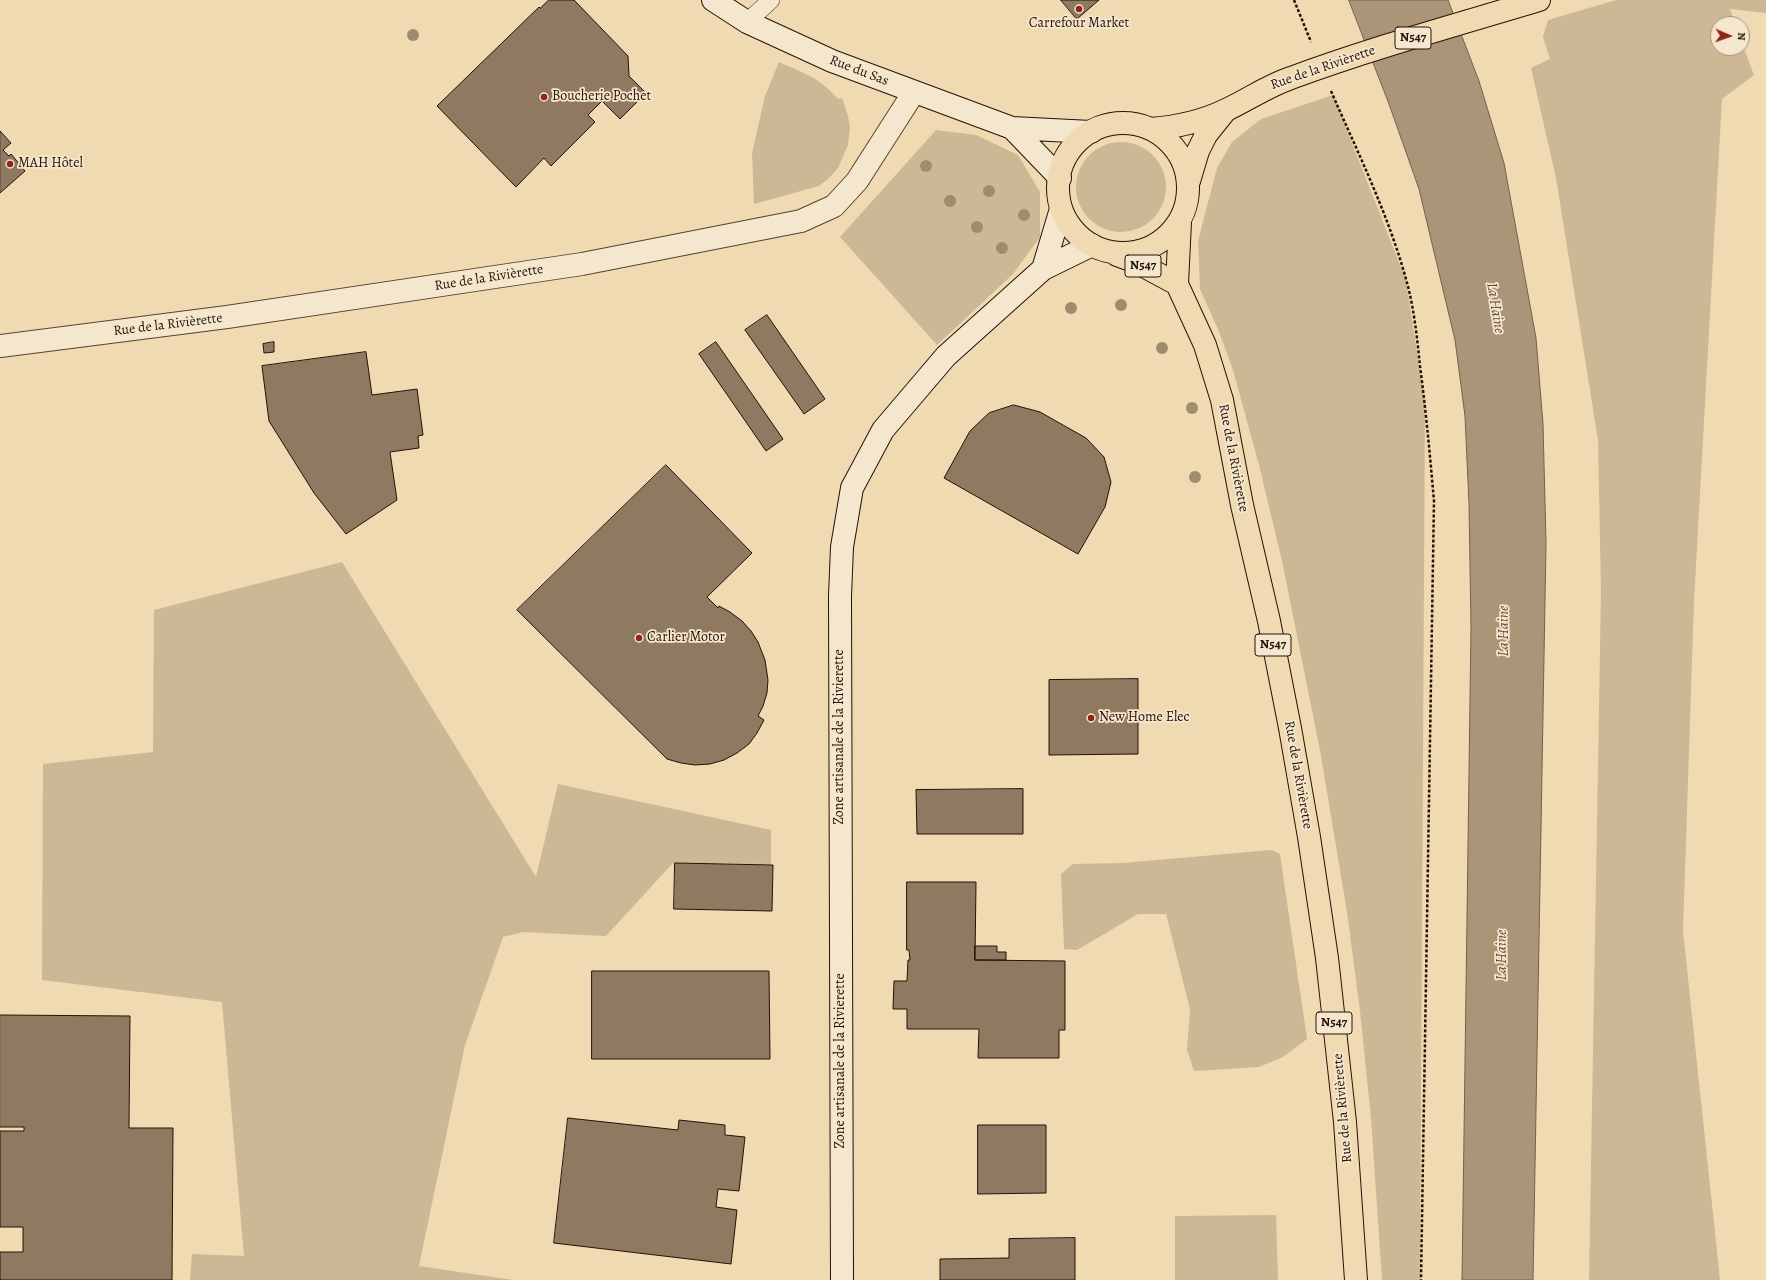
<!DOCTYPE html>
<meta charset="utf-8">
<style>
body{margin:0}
#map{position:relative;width:1766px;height:1280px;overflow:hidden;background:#efdab2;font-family:Alegreya,serif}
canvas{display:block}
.north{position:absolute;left:1710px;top:16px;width:40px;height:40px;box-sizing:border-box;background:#f5e7cd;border:1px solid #a2917e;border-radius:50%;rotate:92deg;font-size:11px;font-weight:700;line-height:16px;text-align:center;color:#261008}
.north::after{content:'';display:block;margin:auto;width:14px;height:18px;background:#8f2418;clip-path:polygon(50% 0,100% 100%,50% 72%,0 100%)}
</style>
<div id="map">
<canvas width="1766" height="1280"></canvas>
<div class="north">N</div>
</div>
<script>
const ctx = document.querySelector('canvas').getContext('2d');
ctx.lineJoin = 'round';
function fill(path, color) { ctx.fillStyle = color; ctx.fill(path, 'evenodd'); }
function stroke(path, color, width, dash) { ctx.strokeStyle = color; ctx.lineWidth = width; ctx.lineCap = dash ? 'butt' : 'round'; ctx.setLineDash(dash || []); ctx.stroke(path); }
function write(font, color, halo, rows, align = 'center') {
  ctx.font = font + ' Alegreya,serif'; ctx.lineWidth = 3.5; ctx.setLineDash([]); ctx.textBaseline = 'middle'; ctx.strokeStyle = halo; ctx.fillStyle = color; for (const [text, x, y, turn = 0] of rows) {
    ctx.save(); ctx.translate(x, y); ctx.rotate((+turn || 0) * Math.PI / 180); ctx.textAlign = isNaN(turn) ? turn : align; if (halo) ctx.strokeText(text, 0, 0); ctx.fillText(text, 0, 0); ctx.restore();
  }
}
fill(new Path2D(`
 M1616,0H1766V13L1730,9L1735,24H1718V48H1742V43L1754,75L1722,99L1694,601L1683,931L1720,1280H1589L1601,592L1598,440L1556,178L1531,68L1550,59L1543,37L1548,20Z
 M779,62C804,73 820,78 838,99L842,98L848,116L850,128L848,145L838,168L828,179L819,186L754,204L752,153L765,96Z
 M1333,95L1406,280L1425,404L1420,1280H1382L1371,1118L1360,1011L1347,912L1320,750L1282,561L1259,465L1233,370L1218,329L1200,289L1198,241L1217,168L1232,142L1261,119Z
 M936,130L976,135L1018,155L1040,192V237L1013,274L937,345L840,237Z
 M1076 187a45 45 0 1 1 90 0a45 45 0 1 1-90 0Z
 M342,562L536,877L558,784L771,830V864L673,863L606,936L523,932L503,937L465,1045L419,1266L513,1280H190L192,1254L244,1256L222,1002L42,980L43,764L153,752L154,610Z
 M1271,850L1280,854L1307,1039L1283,1057L1259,1067L1194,1071L1187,1050L1190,1009L1166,914H1138L1077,950L1064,949L1061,874L1073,864L1123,863Z
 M1276,1215L1278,1280H1175V1216Z`), '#cdb895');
const water = new Path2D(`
 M1349,0H1448L1479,81L1504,163L1536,338L1543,424L1546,543L1533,1280H1462L1471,628L1469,503L1465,416L1455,340L1419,189L1389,104Z`);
fill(water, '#ab9578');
stroke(water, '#76604b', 1);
const building = new Path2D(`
 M549,0H574L628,56L629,76L646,93L620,119L602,101L588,115L595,122L551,166L544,158L516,187L437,106L539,7L540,8Z
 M1061,0H1099L1077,19Z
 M0,131L11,143L3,150L9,156L11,154L25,171L0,193Z
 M767,315L825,399L804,414L745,330Z
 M274,342V352L264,353L263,344Z
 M716,342L783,439L766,451L699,354Z
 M366,352L372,395L417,389L423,435L418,436L419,448L390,452L397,500L346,534L314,493L269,421L262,366Z
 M1014,405L1040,412L1086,438L1104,457L1111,482L1105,507L1078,554L944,478L970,431L989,413Z
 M666,465L752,553L707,597L718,608L719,606L730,612L742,621L751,631L758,642L765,660L768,680L767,693L763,706L758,716L764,720L757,733L749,744L737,753L724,760L710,764L695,765L681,763L667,759L517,610Z
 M1138,679V754L1049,755V680Z
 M1023,789V834H917L916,790Z
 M675,863L773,865L772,911L674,909Z
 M907,882H976L975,960L1065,961V1030H1059V1058H978L979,1029H907V1009H893L894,981H907L908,960H910L909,950H907Z
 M975,946H997V952H1006V960H975Z
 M592,971H769L770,1059H592Z
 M0,1015L130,1016L129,1128H173L172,1280H0V1252H23V1227H0V1131H24V1127H0Z
 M568,1118L678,1130L679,1120L725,1125V1135L745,1137L739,1191L718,1189L716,1207L737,1210L731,1264L554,1243Z
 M978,1125H1046V1193L978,1194Z
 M1075,1238V1280H940V1259L1009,1258V1239Z`);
fill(building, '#8f7960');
stroke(building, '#261008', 1);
const lane = new Path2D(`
 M747,22L771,0`);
const street = new Path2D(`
 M0,346L227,317L582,264L801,221L834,206L857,181L914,92`);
const secondary = new Path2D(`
 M713,0L747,22L832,61L1012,128L1091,132
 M1012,128L1060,178
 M1043,269L1061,209
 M842,1280L840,596L842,547L852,488L883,430L946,356L1043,269L1092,245`);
const primary = new Path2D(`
 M1058 188a65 65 0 1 1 130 0a65 65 0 1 1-130 0Z
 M1150,129C1178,127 1201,122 1226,110C1248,100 1267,86 1291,78C1372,48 1456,25 1539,0
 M1189,181L1198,151L1206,135L1226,110
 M1180,222L1177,284L1205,345L1222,400L1242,505L1269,621L1290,728L1309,837L1327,958L1345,1122L1356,1280
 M1117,255L1136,262L1177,284`);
stroke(lane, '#584232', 18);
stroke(street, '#584232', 24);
stroke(secondary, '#261008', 24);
stroke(primary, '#261008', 24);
stroke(new Path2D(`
 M1294,0L1311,42
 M1331,91C1358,153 1388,214 1406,279C1414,307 1417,337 1420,366C1426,411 1430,456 1434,501L1421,1280`), '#261008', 2.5, [3, 2]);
stroke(lane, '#f5e7cd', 17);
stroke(street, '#f5e7cd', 22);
stroke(secondary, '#f5e7cd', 22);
stroke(primary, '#efdab2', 22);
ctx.fillStyle = '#a08b6f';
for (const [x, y] of [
 [413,35],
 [926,166],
 [989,191],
 [950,201],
 [1024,215],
 [977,227],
 [1002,248],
 [1121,305],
 [1071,308],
 [1162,348],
 [1192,408],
 [1195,477]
]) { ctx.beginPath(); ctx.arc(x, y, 6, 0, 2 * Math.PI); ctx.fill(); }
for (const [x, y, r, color] of [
 [1079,9,4,"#8f2418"],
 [544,97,4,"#8f2418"],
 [10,164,4,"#8f2418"],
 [639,638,4,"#8f2418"],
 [1091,718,4,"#8f2418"]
]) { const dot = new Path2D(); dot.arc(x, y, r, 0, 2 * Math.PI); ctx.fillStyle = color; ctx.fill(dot); stroke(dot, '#f5e7cd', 1.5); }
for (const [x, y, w] of [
 [1413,38,36],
 [1143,266,36],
 [1273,645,36],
 [1334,1023,36]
]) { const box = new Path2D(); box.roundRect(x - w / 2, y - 11, w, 22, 3); ctx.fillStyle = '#f5e7cd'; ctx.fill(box); stroke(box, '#261008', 1); }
write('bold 13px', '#261008', null, [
 ["N547",1413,38],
 ["N547",1143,266],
 ["N547",1273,645],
 ["N547",1334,1023]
]);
write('14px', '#261008', '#f5e7cd', [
 ["Carrefour Market",1079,24,"center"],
 ["Boucherie Pochet",552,97],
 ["MAH Hôtel",18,164],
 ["Carlier Motor",647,638],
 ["New Home Elec",1099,718]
], 'left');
write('14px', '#261008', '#f5e7cd', [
 ["Rue de la Rivièrette",1323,68,-19],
 ["Rue du Sas",859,71,21],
 ["Rue de la Rivièrette",489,278,-9],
 ["Rue de la Rivièrette",168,325,-7],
 ["Rue de la Rivièrette",1233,458,79],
 ["Zone artisanale de la Rivierette",840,737,-90],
 ["Rue de la Rivièrette",1298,775,80],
 ["Zone artisanale de la Rivierette",841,1061,-90],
 ["Rue de la Rivièrette",1343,1108,-95]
]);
write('italic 15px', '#624c3a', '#f5e7cd', [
 ["La Haine",1495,308,81],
 ["La Haine",1504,631,-90],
 ["La Haine",1502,955,-90]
]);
</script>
